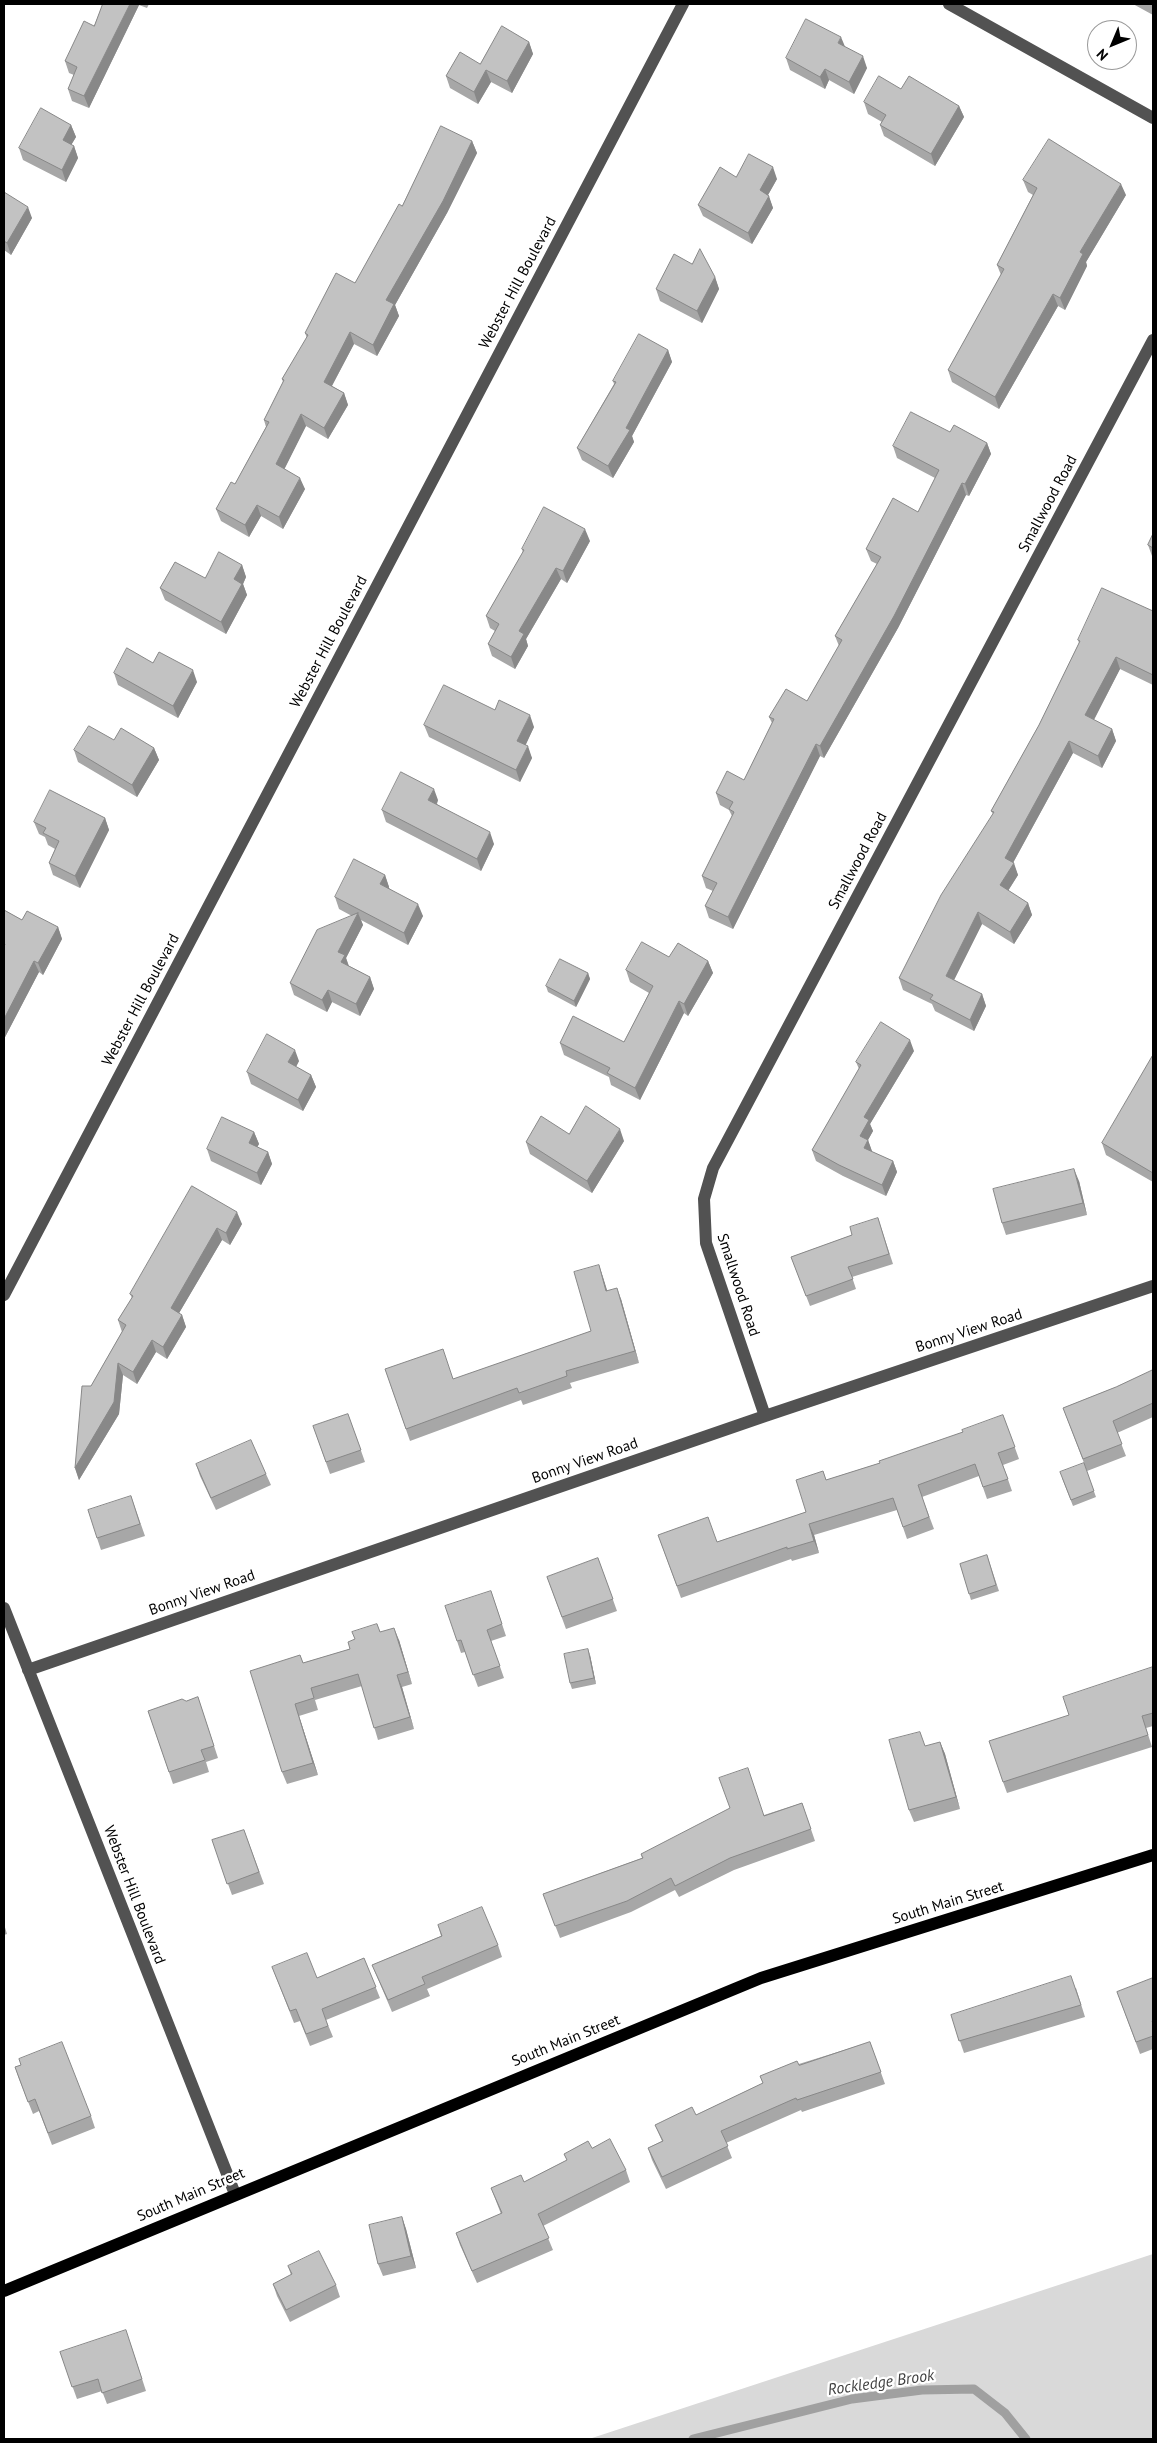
<!DOCTYPE html>
<style>
body{margin:0}
#map{position:relative;width:1157px;height:2443px;overflow:hidden;background:#fff;font-family:"PT Sans",sans-serif}
canvas{display:block}
.frame{position:absolute;inset:0;border:5px solid #000;pointer-events:none}
.north{position:absolute;left:1087px;top:20px;width:50px;height:50px;box-sizing:border-box;background:#fff;border:1px solid #999;border-radius:50%;rotate:225deg;font-size:14px;font-weight:700;line-height:20px;text-align:center;color:#000}
.north::after{content:'';display:block;margin:auto;width:18px;height:22px;background:#000;clip-path:polygon(50% 0,100% 100%,50% 72%,0 100%)}
</style>
<div id="map">
<canvas width="1157" height="2443"></canvas>
<div class="frame"></div>
<div class="north">N</div>
</div>
<script>
const ctx = document.querySelector('canvas').getContext('2d');
ctx.lineJoin = 'round';
function fill(path, color) { ctx.fillStyle = color; ctx.fill(path, 'evenodd'); }
function stroke(path, color, width, dash) { ctx.strokeStyle = color; ctx.lineWidth = width; ctx.lineCap = dash ? 'butt' : 'round'; ctx.setLineDash(dash || []); ctx.stroke(path); }
function write(font, color, halo, rows, align = 'center') {
  ctx.font = font + ' "PT Sans",sans-serif'; ctx.lineWidth = 4.5; ctx.setLineDash([]); ctx.textBaseline = 'middle'; ctx.strokeStyle = halo; ctx.fillStyle = color; for (const [text, x, y, turn = 0] of rows) {
    ctx.save(); ctx.translate(x, y); ctx.rotate((+turn || 0) * Math.PI / 180); ctx.textAlign = isNaN(turn) ? turn : align; if (halo) ctx.strokeText(text, 0, 0); ctx.fillText(text, 0, 0); ctx.restore();
  }
}
fill(new Path2D(`
 M1153,2254V2439H589Z`), '#d9d9d9');
stroke(new Path2D(`
 M693,2439L852,2399L922,2390L974,2389L1005,2413L1026,2439`), '#a0a0a0', 9);
stroke(new Path2D(`
 M949,4L1153,118
 M4,1295L683,4
 M765,1416L706,1243L704,1199L713,1168L1153,340
 M4,1608L235,2194
 M28,1670L765,1416L1153,1286`), '#525252', 12);
stroke(new Path2D(`
 M4,2291L761,1978L1153,1855`), '#000', 12);
fill(new Path2D(`
 M103,4H149L147,8L139,5L89,108L72,101L68,89L74,75L69,73L65,61L94,26Z
 M1133,4H1153V15Z
 M529,42L533,54L512,93L491,82L478,104L450,88L446,76L480,64Z
 M845,47L867,68L854,94L829,80L825,89L790,70L786,58Z
 M901,89L959,106L964,117L935,166L884,136L880,125L882,122L868,114L864,102Z
 M71,125L76,137L71,145L74,146L78,158L66,182L23,160L19,148Z
 M472,141L477,153L447,213L395,305L399,316L377,356L354,344L332,386L344,393L348,405L328,439L306,426L284,469L305,489L283,529L261,516L249,537L221,521L216,509L235,484L266,427L264,420L283,382L282,379L307,338L305,333L355,283L402,206Z
 M736,177L777,179L768,195L773,208L752,244L703,216L698,205Z
 M1023,180L1126,195L1086,262L1087,266L1065,310L1058,306L999,409L952,382L948,370L1001,275L997,265L1033,195L1028,192Z
 M4,192L32,218L11,255L4,250Z
 M715,277L719,289L702,323L660,301L656,289Z
 M668,350L672,362L632,436L634,442L613,478L582,460L577,448L614,384L613,381Z
 M950,432L987,443L991,454L969,496L966,495L898,628L824,758L820,756L733,929L709,918L705,906L713,891L706,888L702,876L732,816L729,810L720,805L716,793L744,780L772,723L769,717L807,701L839,646L835,636L877,564L871,561L866,549L918,512L935,478L897,458L893,446Z
 M1153,534V557L1152,556L1148,545Z
 M590,541L567,583L561,579L526,639L528,646L515,669L492,656L488,644L495,631L490,628L486,616L523,553L522,549Z
 M242,565L246,577L243,584L247,595L226,634L165,600L160,588L205,578Z
 M1153,611V685L1120,669L1094,720L1112,729L1116,741L1102,768L1073,753L1013,863L1018,875L1008,891L1028,903L1032,915L1014,944L982,924L954,980L982,994L986,1006L974,1031L935,1011L932,1004L903,990L899,978L993,814L991,811L1039,725L1079,643L1078,640Z
 M153,663L197,682L178,718L118,685L114,673Z
 M495,710L534,727L525,745L532,758L520,782L429,737L424,725Z
 M114,740L154,748L159,760L137,797L78,762L74,750Z
 M438,800L437,804L494,844L481,871L386,822L382,810Z
 M105,818L109,830L80,888L53,875L49,863L55,849L48,845L45,837L39,834L34,822Z
 M385,875L389,887V888L423,916L408,945L361,920L363,925L346,958L349,966L370,977L374,989L360,1016L332,1002L327,1012L294,995L290,983L352,916L339,909L335,897Z
 M4,910L22,920L58,927L62,939L43,975L39,972L4,1039Z
 M669,957L708,961L713,973L688,1016L684,1013L640,1100L611,1085L609,1077L564,1055L560,1043L624,1042L649,993L630,982L626,970Z
 M588,973L590,979L576,1007L548,992L546,986Z
 M914,1051L870,1124L873,1131L868,1140L872,1152L893,1161L897,1172L886,1196L843,1176L816,1161L812,1150L859,1069L856,1062Z
 M1153,1055V1182L1106,1155L1102,1143Z
 M299,1061L296,1067L311,1075L316,1087L303,1111L251,1084L247,1072Z
 M254,1132L259,1144L257,1147L268,1152L272,1164L261,1185L211,1161L207,1149Z
 M569,1134L624,1141L592,1193L530,1154L526,1142Z
 M1079,1181L1087,1215L1006,1235L1002,1223Z
 M192,1186L242,1224L230,1245L222,1240L179,1313L182,1315L186,1327L167,1359L156,1352L137,1384L123,1375L119,1414L79,1480L75,1468L91,1386L122,1332L118,1320L132,1298L130,1294Z
 M878,1218L893,1264L852,1277L856,1289L810,1306L791,1257L852,1235Z
 M599,1265L607,1291L621,1299L639,1363L570,1383L572,1388L523,1405L521,1400L410,1441L385,1369L454,1379L591,1331Z
 M1153,1370V1417L1117,1433L1126,1456L1087,1471L1084,1464L1096,1497L1073,1506L1062,1478L1084,1463L1063,1408L1116,1387Z
 M348,1414L365,1462L330,1474L313,1426Z
 M1003,1415L1019,1459L1003,1465L1012,1491L987,1499L979,1476L922,1497L934,1529L907,1539L897,1510L814,1535L819,1553L792,1561L791,1559L681,1598L658,1535L717,1542L806,1512L823,1471L826,1480L880,1463L963,1432Z
 M196,1464L266,1474L271,1485L216,1510L200,1476Z
 M131,1496L145,1536L101,1550L97,1538Z
 M987,1555L999,1591L971,1600L960,1564Z
 M598,1558L617,1611L566,1629L547,1577Z
 M491,1591L506,1636L491,1641L504,1678L478,1687L465,1652L461,1653L457,1641Z
 M377,1624L380,1632L399,1640L412,1684L402,1687L414,1729L378,1740L362,1686L315,1700L318,1710L299,1716L318,1775L287,1784L282,1772L300,1655L303,1663L350,1649L355,1639Z
 M590,1655L596,1684L572,1689L570,1683Z
 M1153,1667V1726L1146,1728L1152,1747L1007,1793L1003,1782L1069,1715Z
 M198,1697L218,1758L206,1762L209,1772L173,1784L148,1711L186,1701Z
 M940,1742L945,1754L960,1809L914,1822L909,1810Z
 M802,1803L815,1841L734,1870L679,1897L675,1890L631,1912L560,1938L543,1894L642,1858L641,1854L764,1815Z
 M244,1830L264,1884L232,1895L212,1840Z
 M4,1924L7,1934L4,1935Z
 M438,1925L498,1945L502,1957L427,1989L430,1996L392,2012L372,1965L441,1936Z
 M364,1958L380,1998L326,2020L333,2037L310,2046L300,2021L294,2023L272,1967L317,1978Z
 M1153,1978V2049L1140,2054L1117,1992Z
 M1076,1988L1085,2017L964,2053L951,2015Z
 M870,2042L885,2084L802,2112L801,2110L726,2143L732,2158L666,2189L652,2160L648,2148L662,2141L655,2125L696,2115L763,2083L760,2076Z
 M21,2065L91,2116L95,2128L52,2145L39,2111L33,2114L19,2079L15,2067Z
 M592,2148L626,2170L630,2182L543,2226L553,2250L477,2283L460,2245L456,2233L501,2214L491,2188L524,2182L567,2160L564,2154Z
 M402,2217L406,2229L416,2268L383,2276L378,2264Z
 M288,2266L336,2285L340,2297L290,2322L277,2296L273,2284L291,2275Z
 M130,2342L146,2391L107,2404L102,2391L77,2399L60,2352Z`), '#a7a7a7');
fill(new Path2D(`
 M130,4H139V5L89,108L84,96Z
 M841,37L846,49L838,43Z
 M529,42L533,54L512,93L507,81Z
 M863,56L867,68L854,94L849,82Z
 M825,69L829,80L825,89L820,77Z
 M486,70L491,82L478,104L474,92Z
 M959,106L964,117L935,166L931,154Z
 M71,125L76,137L67,152L63,140Z
 M472,141L477,153L447,213L395,305L399,316L377,356L373,345L386,300Z
 M74,146L78,158L66,182L62,170Z
 M773,167L777,179L764,202L760,190Z
 M1121,184L1126,195L1086,262L1087,266L1065,310L1060,298L1080,252Z
 M769,196L773,208L752,244L748,233Z
 M28,207L32,218L11,255L7,243Z
 M715,277L719,289L702,323L697,311Z
 M1053,294L1058,306L999,409L995,397Z
 M350,332L354,344L328,393L324,382Z
 M668,350L672,362L632,436L634,442L613,478L608,466L626,428Z
 M344,393L348,405L328,439L324,428Z
 M301,414L306,426L281,476L276,464Z
 M987,443L991,454L969,496L965,484Z
 M300,478L305,489L283,529L279,517Z
 M962,483L966,495L898,628L824,758L820,746Z
 M257,505L261,516L249,537L245,525Z
 M585,529L590,541L567,583L563,571Z
 M242,565L246,577L243,584L247,595L226,634L221,622L234,579Z
 M556,568L561,579L526,639L528,646L515,669L511,657L519,631Z
 M1116,657L1120,669L1090,727L1085,715Z
 M193,670L197,682L178,718L173,706Z
 M530,715L534,727L522,753L517,741Z
 M1112,729L1116,741L1102,768L1098,756Z
 M1069,741L1073,753L1009,870L1005,858Z
 M816,744L820,756L733,929L728,917Z
 M528,746L532,758L520,782L516,770Z
 M154,748L159,760L137,797L132,785Z
 M434,789L438,800L433,812L428,800Z
 M105,818L109,830L80,888L75,876Z
 M490,832L494,844L481,871L477,859Z
 M1014,863L1018,875L1004,897L1000,885Z
 M385,875L389,887L385,896L380,884Z
 M1028,903L1032,915L1014,944L1010,932Z
 M418,904L423,916L408,945L404,933Z
 M978,912L982,924L950,988L946,976Z
 M358,913L363,925L346,958L349,967L346,974L338,952Z
 M58,927L62,939L43,975L38,963Z
 M34,961L39,972L4,1039V1019Z
 M708,961L713,973L688,1016L684,1004Z
 M588,973L590,979L576,1007L574,1001Z
 M370,977L374,989L360,1016L356,1004Z
 M328,990L332,1002L327,1012L322,1000Z
 M982,994L986,1006L974,1031L970,1020Z
 M679,1001L684,1013L640,1100L635,1088Z
 M910,1040L914,1051L870,1124L873,1131L864,1147L860,1136L864,1117Z
 M295,1050L299,1061L292,1074L288,1062Z
 M311,1075L316,1087L303,1111L298,1100Z
 M620,1129L624,1141L592,1193L587,1181Z
 M254,1132L259,1144L253,1155L249,1143Z
 M868,1140L872,1151L868,1159L864,1148Z
 M268,1152L272,1164L261,1185L257,1173Z
 M893,1161L897,1172L886,1196L882,1185Z
 M1074,1169L1079,1181L1087,1215L1083,1203Z
 M237,1212L242,1224L230,1245L226,1233Z
 M217,1228L222,1240L175,1320L171,1308Z
 M599,1265L603,1277L611,1303L606,1291Z
 M617,1288L621,1299L639,1363L635,1351Z
 M182,1315L186,1327L167,1359L163,1347Z
 M152,1340L156,1352L137,1384L133,1372Z
 M118,1363L123,1375L119,1414L79,1480L75,1468Z
 M809,1524L814,1535L819,1553L814,1541Z
 M394,1628L399,1640L412,1684L408,1672Z
 M588,1649L590,1655L596,1684L594,1678Z
 M397,1675L402,1687L414,1729L410,1717Z
 M295,1704L299,1716L318,1775L313,1763Z
 M940,1742L945,1754L960,1809L956,1797Z
 M402,2217L406,2229L416,2268L411,2256Z`), '#888');
const building = new Path2D(`
 M103,4H130L84,96L68,89L77,67L65,61L84,21L94,26Z
 M806,19L841,37L838,43L863,56L849,82L825,69L820,77L786,58Z
 M502,26L529,42L507,81L486,70L474,92L446,76L460,52L480,64Z
 M879,76L901,89L909,76L959,106L931,154L880,125L886,115L864,102Z
 M41,108L71,125L63,140L74,146L62,170L19,148Z
 M441,126L472,141L443,201L386,300L394,304L373,345L350,332L324,382L344,393L324,428L301,414L276,464L300,478L279,517L257,505L245,525L216,509L231,482L235,484L269,422L264,420L284,380L282,379L308,335L305,333L336,273L355,283L399,204L402,206Z
 M1049,139L1121,184L1080,252L1083,254L1060,298L1053,294L995,397L948,370L1004,269L997,265L1037,188L1023,180Z
 M749,154L773,167L760,190L769,196L748,233L698,205L720,167L736,177Z
 M4,192L28,207L7,243L4,241Z
 M700,249L715,277L697,311L656,289L674,254L692,264Z
 M639,334L668,350L626,428L630,430L608,466L577,448L616,382L613,381Z
 M911,412L950,432L954,425L987,443L965,484L962,483L894,616L820,746L816,744L728,917L705,906L717,883L702,876L734,812L729,809L733,802L716,793L727,771L744,780L774,719L769,717L786,689L807,701L842,640L835,636L881,557L866,549L893,498L918,512L939,470L893,446Z
 M544,507L585,529L563,571L556,568L519,631L524,634L511,657L488,644L499,624L486,616L524,550L522,549Z
 M1153,534V548L1148,545Z
 M219,552L242,565L234,579L242,584L221,622L160,588L175,562L205,578Z
 M1102,588L1153,611V675L1116,657L1085,715L1112,729L1098,756L1069,741L1005,858L1014,863L1000,885L1028,903L1010,932L978,912L946,976L982,994L970,1020L930,999L933,995L899,978L941,895L994,812L991,811L1039,725L1080,641L1078,640Z
 M127,648L153,663L159,652L193,670L173,706L114,673Z
 M444,685L495,710L499,700L530,715L517,741L528,746L516,770L424,725Z
 M89,726L114,740L121,728L154,748L132,785L74,750Z
 M401,772L434,789L428,800L490,832L477,859L382,810Z
 M50,790L105,818L75,876L49,863L59,841L43,833L46,828L34,822Z
 M354,859L385,875L380,884L418,904L404,933L335,897Z
 M4,910L22,920L27,911L58,927L38,963L34,961L4,1019V947L5,944H4Z
 M358,913L338,952L345,955L341,962L370,977L356,1004L328,990L322,1000L290,983L317,930Z
 M642,942L669,957L678,943L708,961L684,1004L679,1001L635,1088L607,1073L610,1068L560,1043L573,1016L624,1042L653,986L626,970Z
 M560,959L588,973L574,1001L546,986Z
 M881,1022L910,1040L864,1117L869,1120L860,1136L868,1140L864,1148L893,1161L882,1185L839,1165L812,1150L861,1065L856,1062Z
 M267,1034L295,1050L288,1062L311,1075L298,1100L247,1072Z
 M1153,1055V1173L1102,1143Z
 M586,1106L620,1129L587,1181L526,1142L541,1116L569,1134Z
 M222,1117L254,1132L249,1143L268,1152L257,1173L207,1149Z
 M1074,1169L1083,1203L1002,1223L993,1189Z
 M192,1186L237,1212L226,1233L217,1228L171,1308L182,1315L163,1347L152,1340L133,1372L118,1363L114,1402L75,1468L82,1386H91L126,1325L118,1320L133,1296L130,1294Z
 M878,1218L889,1254L848,1267L853,1279L806,1296L791,1257L852,1235L850,1227Z
 M599,1265L606,1291L617,1288L635,1351L566,1371L567,1376L519,1393L517,1388L406,1429L385,1369L443,1349L453,1379L591,1331L574,1272Z
 M1153,1370V1403L1113,1421L1122,1444L1083,1459L1063,1408L1116,1387Z
 M348,1414L361,1450L326,1462L313,1426Z
 M1003,1415L1015,1447L998,1453L1008,1479L983,1487L975,1464L918,1485L929,1517L903,1527L893,1498L809,1524L814,1541L787,1549V1547L677,1586L658,1535L708,1517L717,1542L806,1512L796,1480L823,1471L826,1480L880,1463L879,1461L963,1432L962,1430Z
 M251,1440L266,1474L211,1498L196,1464Z
 M1084,1463L1094,1491L1071,1500L1060,1472Z
 M131,1496L140,1524L97,1538L88,1510Z
 M987,1555L996,1585L969,1594L960,1564Z
 M598,1558L613,1599L562,1617L547,1577Z
 M491,1591L502,1624L487,1630L500,1666L473,1675L461,1640L457,1641L445,1606Z
 M377,1624L380,1632L394,1628L408,1672L397,1675L410,1717L374,1728L358,1674L311,1688L314,1698L295,1704L313,1763L282,1772L250,1671L300,1655L303,1663L350,1649L348,1642L355,1639L352,1632Z
 M588,1649L594,1678L570,1683L564,1654Z
 M1153,1667V1713L1142,1716L1148,1735L1003,1782L989,1741L1069,1715L1063,1697Z
 M198,1697L214,1746L201,1750L205,1760L169,1772L148,1711L182,1699L186,1701Z
 M920,1732L925,1746L940,1742L956,1797L909,1810L889,1740Z
 M748,1768L764,1816L802,1803L811,1829L730,1858L675,1886L671,1878L627,1901L555,1926L543,1894L643,1858L641,1854L730,1808L719,1778Z
 M244,1830L259,1872L227,1884L212,1840Z
 M482,1907L498,1945L422,1977L425,1984L388,2000L372,1965L442,1936L438,1925Z
 M307,1953L317,1978L364,1958L376,1987L322,2009L328,2026L306,2034L296,2009L290,2011L272,1967Z
 M1071,1976L1081,2005L959,2041L951,2015Z
 M1153,1978V2020L1152,2021L1153,2023V2036L1136,2042L1117,1992Z
 M62,2042L91,2116L48,2133L35,2099L28,2102L15,2067L21,2065L19,2059Z
 M870,2042L881,2072L797,2100L796,2098L721,2131L728,2146L662,2177L648,2148L663,2141L655,2125L692,2107L696,2115L763,2083L760,2076L797,2061L799,2065Z
 M610,2139L626,2170L538,2214L549,2238L472,2271L456,2233L502,2213L491,2188L521,2175L524,2182L567,2160L564,2154L588,2141L592,2148Z
 M402,2217L411,2256L378,2264L369,2225Z
 M319,2251L336,2285L286,2310L273,2284L292,2274L288,2266Z
 M126,2330L142,2379L102,2393L98,2379L72,2387L60,2352Z`);
fill(building, '#c2c2c2');
stroke(building, '#888', 1);
write('15px', '#000', '#fff', [
 ["Webster Hill Boulevard",518,283,-62],
 ["Smallwood Road",1048,504,-62],
 ["Webster Hill Boulevard",329,642,-62],
 ["Smallwood Road",858,861,-62],
 ["Webster Hill Boulevard",141,1000,-62],
 ["Smallwood Road",738,1285,72],
 ["Bonny View Road",969,1331,-18],
 ["Bonny View Road",585,1461,-19],
 ["Bonny View Road",202,1593,-19],
 ["Webster Hill Boulevard",134,1895,69],
 ["South Main Street",948,1903,-17],
 ["South Main Street",566,2041,-22],
 ["South Main Street",191,2195,-23]
]);
write('italic 16px', '#414141', '#fff', [
 ["Rockledge Brook",881,2383,-8]
]);
</script>
